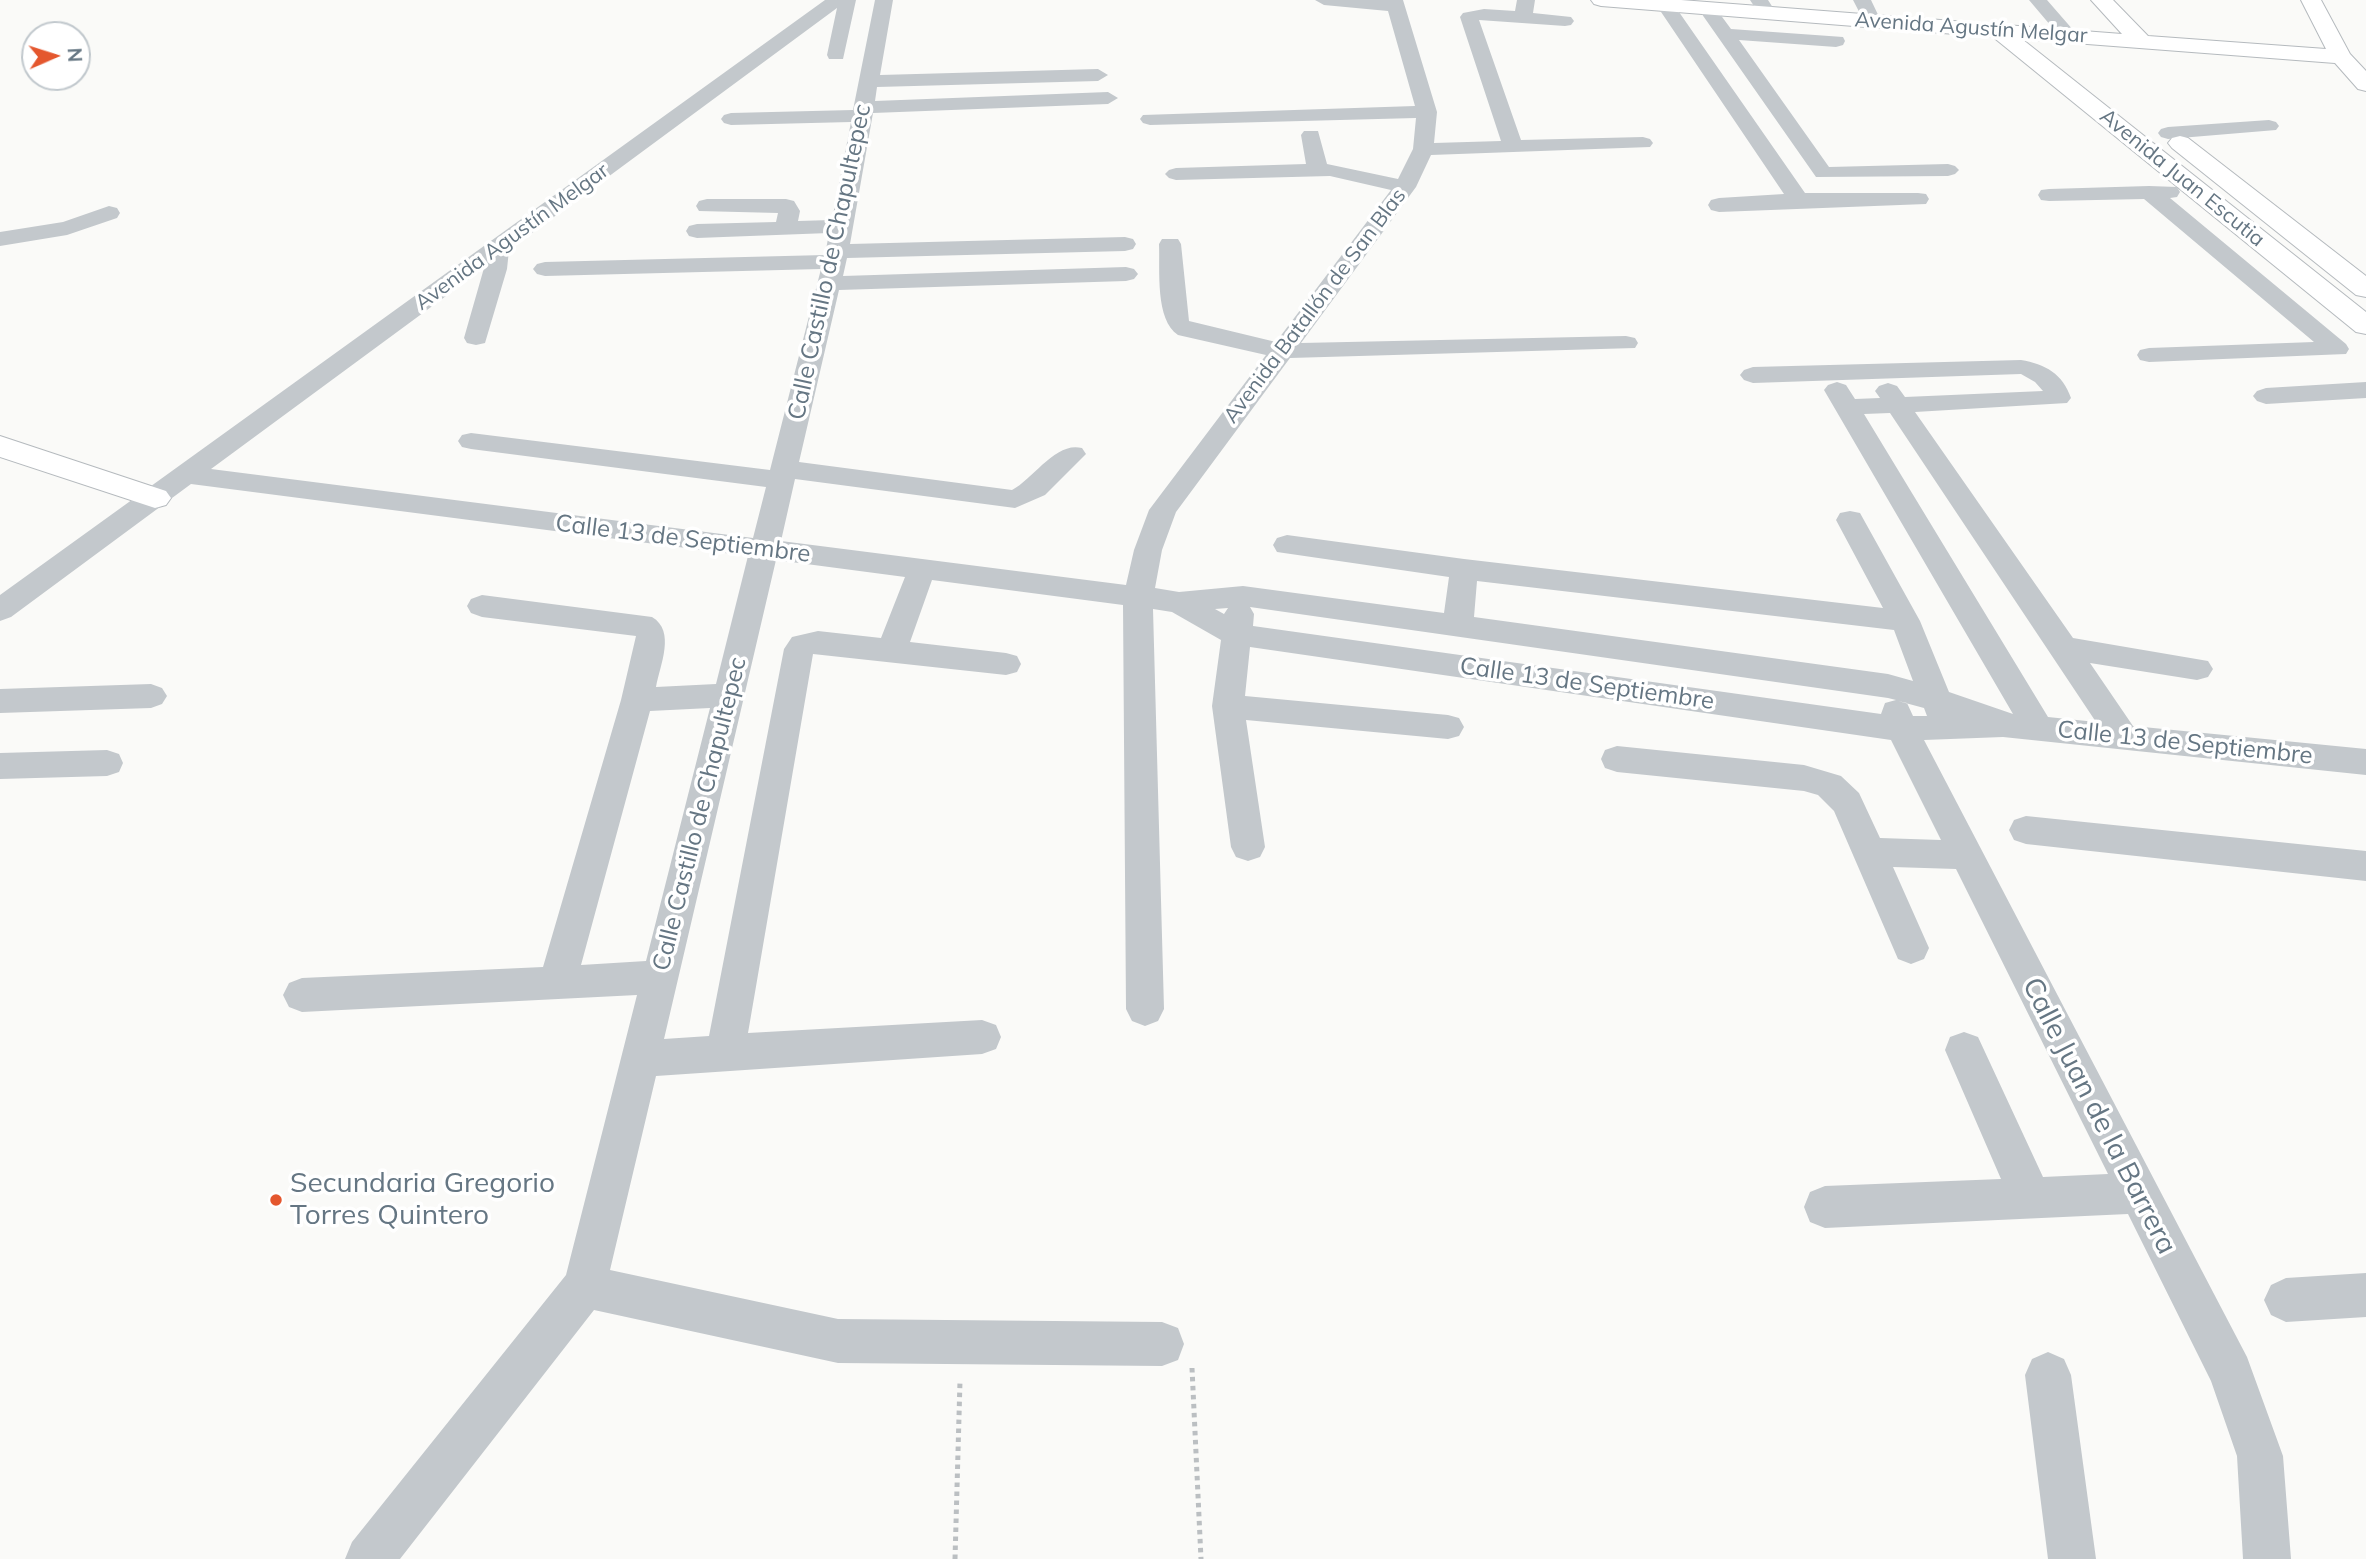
<!DOCTYPE html>
<meta charset="utf-8">
<style>
body{margin:0}
#map{position:relative;width:2366px;height:1559px;overflow:hidden;background:#fafaf8;font-family:Mulish,sans-serif}
canvas{display:block}
.north{position:absolute;left:21px;top:21px;width:70px;height:70px;box-sizing:border-box;background:#fff;border:2px solid #c1c8cd;border-radius:50%;rotate:87deg;font-size:19px;font-weight:700;line-height:28px;text-align:center;color:#657683}
.north::after{content:'';display:block;margin:auto;width:24px;height:32px;background:#e4572e;clip-path:polygon(50% 0,100% 100%,50% 72%,0 100%)}
</style>
<div id="map">
<canvas width="2366" height="1559"></canvas>
<div class="north">N</div>
</div>
<script>
const ctx = document.querySelector('canvas').getContext('2d');
ctx.lineJoin = 'round';
function stroke(path, color, width, dash) { ctx.strokeStyle = color; ctx.lineWidth = width; ctx.lineCap = dash ? 'butt' : 'round'; ctx.setLineDash(dash || []); ctx.stroke(path); }
function fill(path, color) { ctx.fillStyle = color; ctx.fill(path, 'evenodd'); }
function write(font, color, halo, rows, align = 'center') {
  ctx.font = font + ' Mulish,sans-serif'; ctx.lineWidth = 7; ctx.setLineDash([]); ctx.textBaseline = 'middle'; ctx.strokeStyle = halo; ctx.fillStyle = color; for (const [text, x, y, turn = 0] of rows) {
    ctx.save(); ctx.translate(x, y); ctx.rotate((+turn || 0) * Math.PI / 180); ctx.textAlign = isNaN(turn) ? turn : align; if (halo) ctx.strokeText(text, 0, 0); ctx.fillText(text, 0, 0); ctx.restore();
  }
}
const major = new Path2D(`
 M1591,0H1681L2122,34L2091,0H2113L2148,36L2326,49L2301,0H2321L2350,54L2366,71V91L2358,89L2335,63L2022,39L2366,312V334L2356,332L1993,37L1601,6L1594,4Z
 M2180,136L2188,138L2366,276V297L2356,295L2172,148L2168,143L2172,138Z
 M0,436L166,491L171,498L166,505L155,508L0,457Z`);
stroke(major, '#b5babe', 2);
stroke(new Path2D(`
 M1192,1368L1201,1559
 M955,1559L960,1381`), '#bbbfc2', 5, [4.5, 4.5]);
fill(new Path2D(`
 M825,0H856L843,59H829L827,55L837,8L509,250L507,269L485,343L476,345L467,343L464,338L484,268L211,469L753,538L766,487L471,449L462,447L458,441L462,435L471,433L770,470L821,269L545,276L537,274L533,269L537,264L545,262L825,255L829,233L697,238L689,236L686,231L689,226L697,224L776,222L778,213L699,211L696,206L699,201L707,199H786L794,201L800,211L798,221L832,220L851,122L731,125L724,123L721,119L724,115L731,113L853,110L875,0H893L880,75L1098,69L1108,75L1098,81L877,87L875,101L1108,92L1118,98L1108,104L873,113L850,244L1125,237L1133,239L1136,244L1133,249L1125,251L847,258L843,276L1126,267L1134,269L1138,274L1134,279L1126,281L839,290L799,462L1012,490C1034,478 1056,441 1082,448L1086,454L1045,495L1015,508L795,479L781,541L1126,585L1134,550L1149,510L1266,355L1178,335C1155,320 1160,270 1159,244L1162,239H1178L1181,244L1189,321L1276,342L1391,190L1330,176L1176,180L1169,178L1165,174L1169,170L1176,168L1306,164L1301,135L1304,131H1318L1327,164L1398,179L1413,149L1416,118L1150,125L1143,123L1140,119L1143,115L1415,106L1388,11L1324,5L1315,0H1403L1437,112L1434,143L1501,141L1460,17L1463,13L1484,9L1515,11L1517,0H1535L1533,13L1571,17L1574,21L1571,25L1565,26L1479,20L1521,140L1643,137L1650,139L1653,143L1650,147L1431,155L1416,187L1301,343L1626,336L1635,338L1638,343L1635,348L1290,358L1176,512L1162,550L1155,588L1179,592L1243,586L1444,613L1449,577L1277,552L1273,545L1277,538L1287,535L1464,559L1883,608L1836,520L1840,513L1850,511L1860,513L1920,621L1949,692L2013,714L1824,390L1828,385L1837,382L1846,385L1855,399L1880,398L1875,391L1879,386L1888,383L1897,386L1905,397L2043,391L2035,382L2021,374L1753,383L1744,380L1740,375L1744,370L1753,367L2021,360C2045,364 2063,374 2071,398L2067,403L1915,412L2073,638L2208,661L2213,669L2208,677L2197,680L2090,663L2133,726L2366,749V775L2003,737L1924,740L2247,1357L2283,1456L2291,1559H2243L2237,1456L2211,1381L2128,1214L1825,1228L1810,1222L1804,1207L1810,1192L1825,1186L2001,1179L1945,1050L1950,1037L1964,1032L1978,1037L2043,1177L2108,1174L1956,869L1893,867L1929,948L1924,959L1911,964L1898,959L1834,811L1818,795L1804,791L1617,772L1605,768L1601,759L1605,750L1617,746L1804,765L1841,776L1859,793L1880,838L1941,840L1891,740L1250,647L1245,696L1448,715L1459,718L1464,727L1459,736L1448,739L1246,720L1265,847L1260,857L1248,861L1236,857L1231,847L1212,706L1221,640L1172,612L1153,609L1164,1009L1158,1021L1145,1026L1132,1021L1126,1009L1123,605L932,580L910,642L1006,653L1017,656L1021,664L1017,672L1006,675L813,654L748,1033L982,1020L996,1025L1001,1037L996,1049L982,1054L656,1076L610,1270L838,1319L1162,1322L1178,1328L1184,1344L1178,1360L1162,1366L838,1363L594,1310L400,1559H345L352,1542L566,1275L637,995L302,1012L289,1007L283,995L289,983L302,978L543,967L621,700L636,636L482,617L471,613L467,606L471,599L482,595L652,617C676,631 660,665 656,687L716,684L748,556L191,484L11,617L0,621V595ZM1890,413L2096,722L2048,717L1864,414ZM776,560L905,577L881,638L818,631L792,637L784,649L709,1036L664,1039ZM1477,581L1894,630L1913,681L1888,674L1474,617ZM1250,607L1888,698L1896,700L1885,703L1881,714L1253,626L1254,614ZM1228,608L1224,614L1215,609ZM1898,701L1924,708L1927,716H1913L1907,703ZM710,708L646,961L581,965L650,711Z
 M1750,0H1768L1777,14L1774,18H1762Z
 M1853,0H1871L1881,21L1878,25H1866Z
 M2029,0H2047L2074,31L2077,35L2074,39H2062Z
 M1666,1L1672,2L1805,193H1918L1926,194L1929,199L1926,204L1719,212L1711,210L1708,205L1711,200L1719,198L1784,194L1657,6Z
 M1708,5L1714,6L1731,29L1843,37L1845,41L1843,45L1836,47L1739,40L1829,167L1948,164L1955,166L1959,170L1955,174L1948,176L1816,177L1699,10Z
 M2269,120L2276,122L2279,126L2276,130L2168,139L2161,137L2158,133L2161,129L2168,127Z
 M2149,186L2177,187L2180,192L2177,197L2170,198L2346,344L2349,349L2346,354L2149,362L2140,360L2137,355L2140,350L2149,348L2314,342L2144,199L2049,201L2041,200L2038,195L2041,190L2049,189Z
 M109,206L117,208L120,213L117,218L67,235L0,246V232L63,222Z
 M2366,382V398L2266,404L2257,401L2253,396L2257,391L2266,388Z
 M151,684L162,688L167,696L162,704L151,708L0,713V689Z
 M107,750L119,754L123,763L119,772L107,776L0,779V753Z
 M2026,816L2366,851V881L2026,844L2014,840L2009,830L2014,820Z
 M2366,1273V1317L2286,1322L2271,1315L2264,1300L2271,1285L2286,1278Z
 M2048,1352L2064,1359L2071,1375L2096,1559H2048L2025,1375L2032,1359Z`), '#c3c8cc');
fill(major, '#fff');
for (const [x, y, r, color] of [
 [276,1200,7,"#e4572e"]
]) { const dot = new Path2D(); dot.arc(x, y, r, 0, 2 * Math.PI); ctx.fillStyle = color; ctx.fill(dot); stroke(dot, '#fff', 2.5); }
write('21px', '#657683', '#fff', [
 ["Avenida Agustín Melgar",1971,28,4],
 ["Avenida Juan Escutia",2182,178,39],
 ["Avenida Agustín Melgar",512,237,-36],
 ["Avenida Batallón de San Blas",1315,306,-53]
]);
write('24px', '#657683', '#fff', [
 ["Calle Castillo de Chapultepec",830,262,-78],
 ["Calle 13 de Septiembre",683,539,7],
 ["Calle 13 de Septiembre",1587,684,8],
 ["Calle 13 de Septiembre",2185,743,6],
 ["Calle Castillo de Chapultepec",700,814,-76]
]);
write('28px', '#657683', '#fff', [
 ["Calle Juan de la Barrera",2099,1116,63]
]);
write('28px', '#657683', '#fff', [
 ["Secundaria Gregorio",290,1184],
 ["Torres Quintero",290,1216]
], 'left');
</script>
